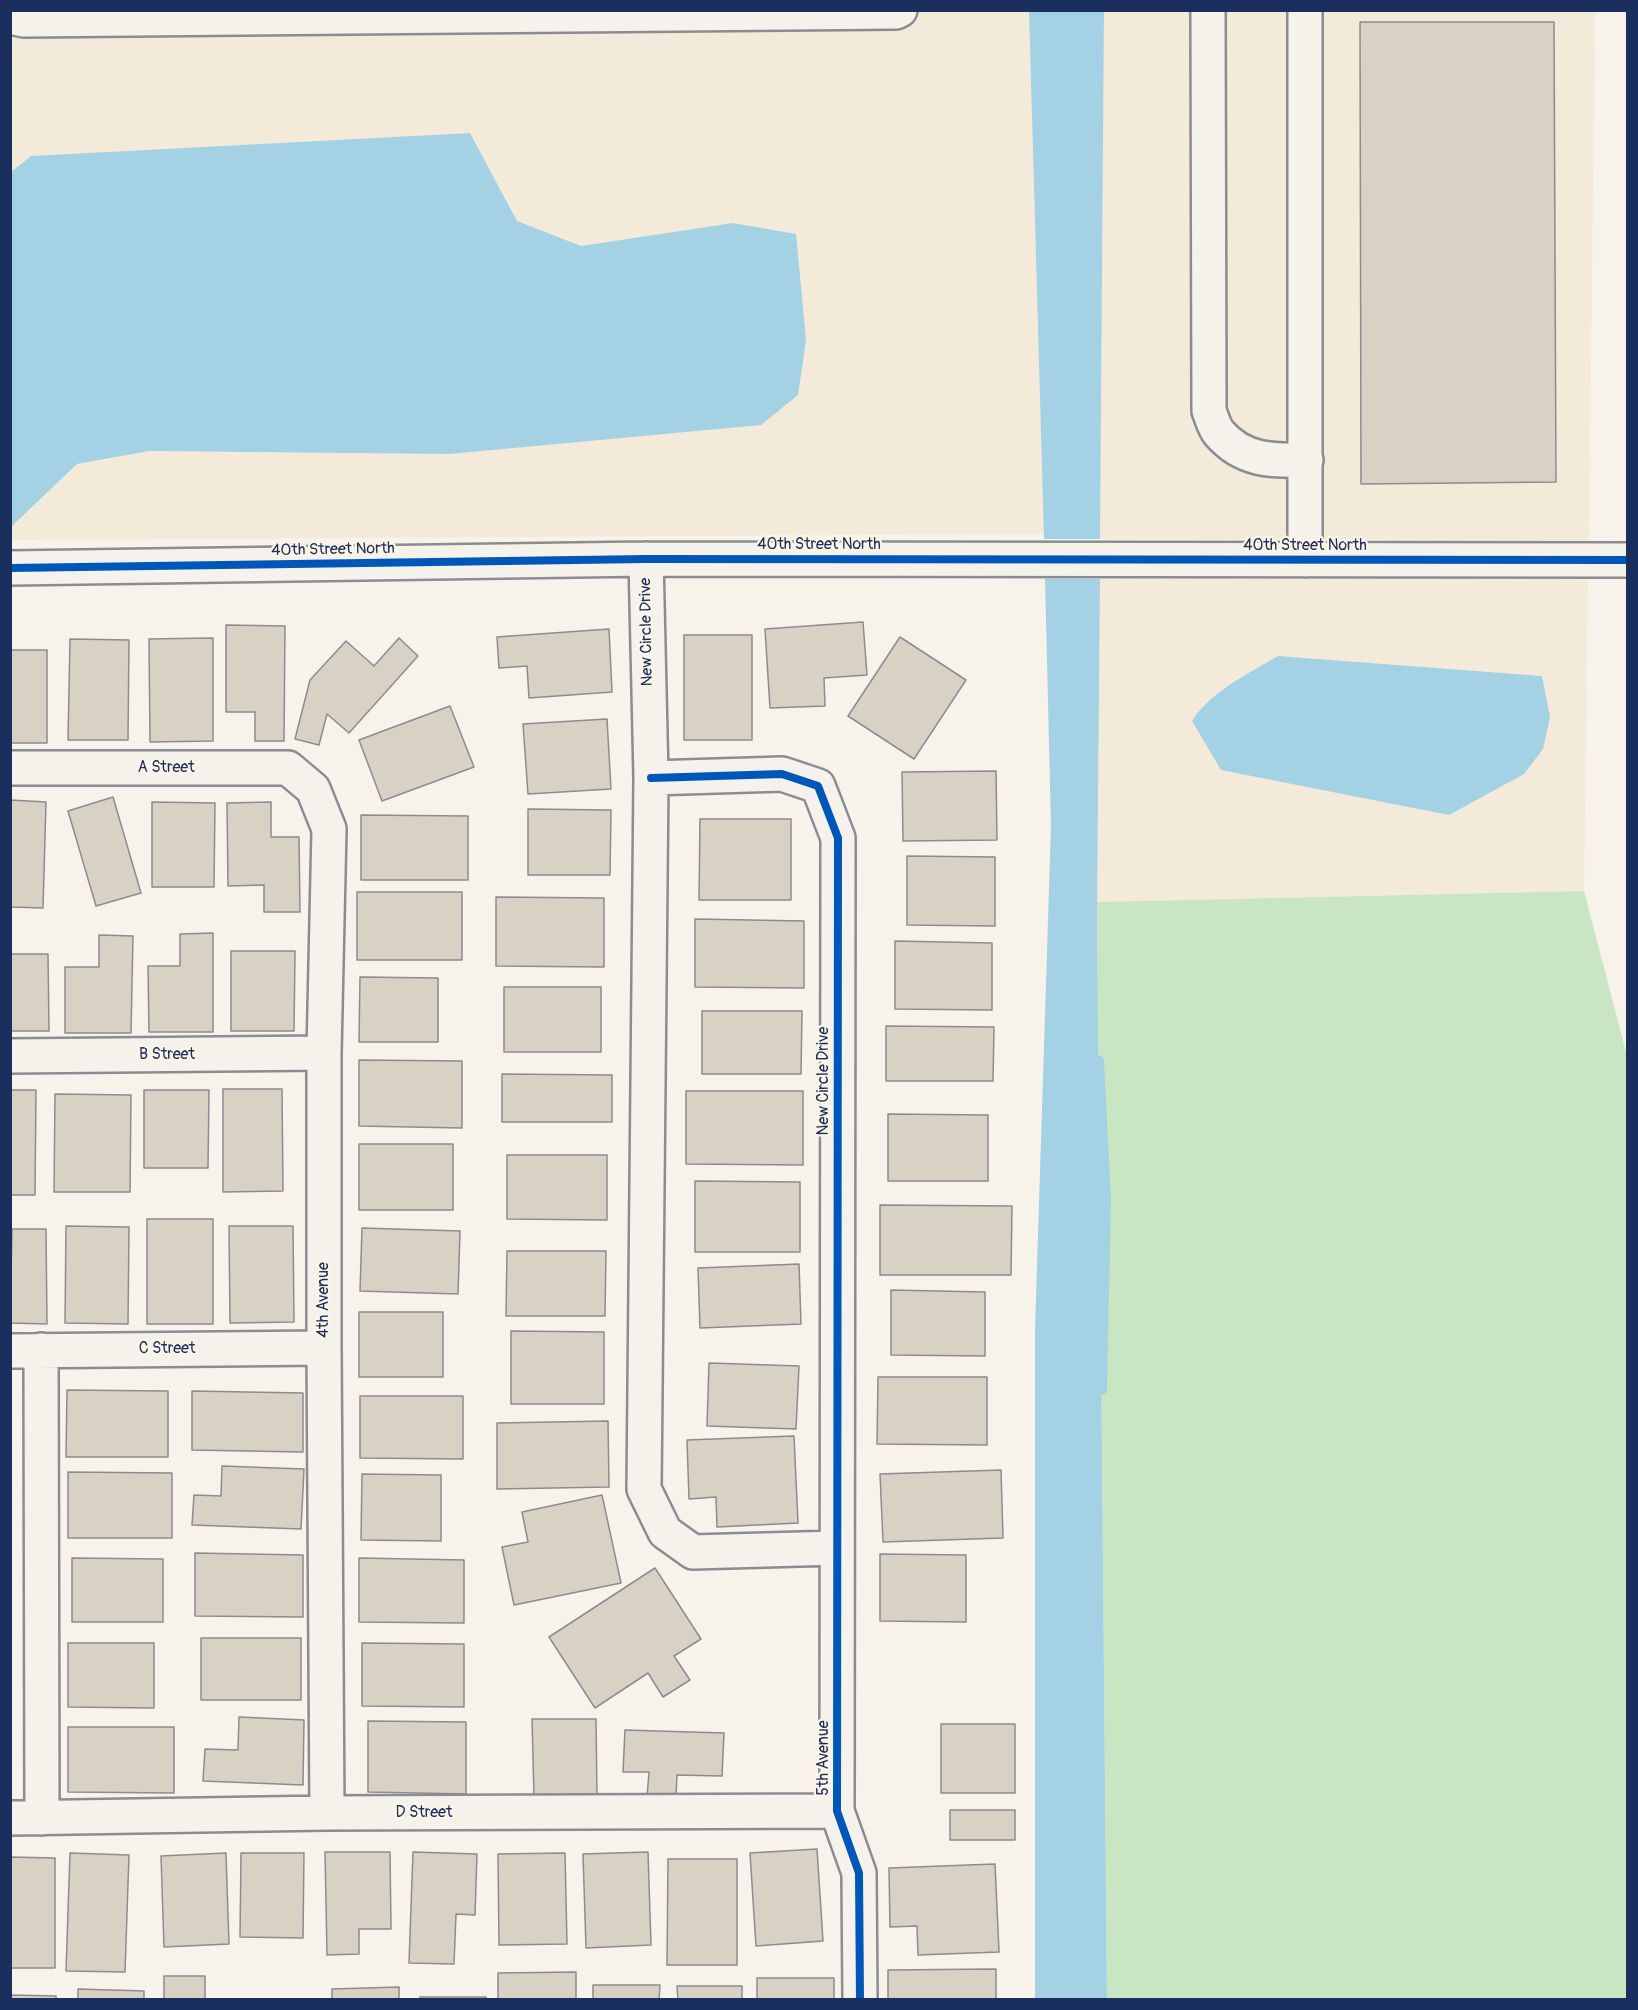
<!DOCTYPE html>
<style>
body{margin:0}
#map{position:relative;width:1638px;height:2010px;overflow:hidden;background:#f7f3ea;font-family:Pangolin,sans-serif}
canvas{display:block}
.frame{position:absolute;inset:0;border:12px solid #1b2f5e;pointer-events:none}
</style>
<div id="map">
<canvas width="1638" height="2010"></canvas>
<div class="frame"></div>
</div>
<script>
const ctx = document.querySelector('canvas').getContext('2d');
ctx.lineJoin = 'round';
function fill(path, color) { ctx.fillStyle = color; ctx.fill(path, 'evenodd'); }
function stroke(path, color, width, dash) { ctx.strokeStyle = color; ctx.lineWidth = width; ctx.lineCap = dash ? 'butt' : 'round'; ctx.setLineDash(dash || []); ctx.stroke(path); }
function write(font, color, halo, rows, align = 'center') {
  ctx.font = font + ' Pangolin,sans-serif'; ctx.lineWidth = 4.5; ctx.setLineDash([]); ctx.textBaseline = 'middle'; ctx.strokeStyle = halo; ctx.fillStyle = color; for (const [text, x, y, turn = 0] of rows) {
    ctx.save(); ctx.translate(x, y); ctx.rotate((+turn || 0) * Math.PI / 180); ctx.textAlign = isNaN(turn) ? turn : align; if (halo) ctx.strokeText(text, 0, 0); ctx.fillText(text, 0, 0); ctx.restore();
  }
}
fill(new Path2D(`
 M11,11H1029L1044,534L11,540V527L77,464L149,451L449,454L733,223L581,246L517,221L470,133L31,156L11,172Z
 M1104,11H1595L1589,540L1100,539Z
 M1100,579H1588L1584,891L1097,902ZM1278,656L1542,676L1550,717L1200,710L1231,685Z`), '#f4ead9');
fill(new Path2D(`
 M1584,891L1626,1052L1628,1068L1627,1999H1107L1097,902Z`), '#c9e6c2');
fill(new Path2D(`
 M1029,11H1104L1100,539H1044Z
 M470,133L517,221L581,246L733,223L796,234L806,340L798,395L761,425L449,454L149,451L77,464L11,527V172L31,156Z
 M1045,579H1100L1097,911L1107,2000L1035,1999V1329L1051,826Z
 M1278,656L1542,676L1550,717L1543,749L1524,774L1449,815L1221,770L1192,721C1211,691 1248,674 1278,656Z`), '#a4d1e3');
stroke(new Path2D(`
 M1098,1061L1105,1199L1101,1389`), '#a4d1e3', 12);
const building = new Path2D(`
 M1360,22H1554L1556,482L1361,484Z
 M863,622L867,675L824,678L825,706L770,708L765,629Z
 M226,625L285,626L284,741H255V712H226Z
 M609,629L612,692L529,698L527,666L499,668L497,637Z
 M684,635H752V740H684Z
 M900,637L966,680L914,759L848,716Z
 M213,638V741L150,742L149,639Z
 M399,638L418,656L349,733L327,714L319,745L295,739L310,680L346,641L374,666Z
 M70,639L129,640L128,740H68Z
 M10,650H47V743H10Z
 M450,706L474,767L382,801L359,740Z
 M607,719L611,789L528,794L523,724Z
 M996,771L997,840L903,841L902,772Z
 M113,797L141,893L96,906L68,811Z
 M10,800L46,802L43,908L10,907Z
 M152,802L215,803L214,887H152Z
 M271,802V837H299L300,912H264V885L228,886L227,803Z
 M528,809L611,810L610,875H528Z
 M361,815L468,816V880H361Z
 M700,819H791V900H699Z
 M907,856L995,857V926L907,925Z
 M357,892H462V960H357Z
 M496,897L604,898V967L496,966Z
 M695,919L804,921V988L695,987Z
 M213,933V1032H149L148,966H180V934Z
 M99,935L133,936L131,1033H65V967H99Z
 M895,941L992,943V1010L895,1009Z
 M231,951H295L294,1031H231Z
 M10,954H48L49,1031H10Z
 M360,977L438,978V1042H359Z
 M504,987H601V1052H504Z
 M702,1011H802L801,1074H702Z
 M886,1026L994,1027L993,1081H886Z
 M359,1060L462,1061V1128L359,1126Z
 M502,1074L612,1075V1122H502Z
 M223,1089H282L283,1191L223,1192Z
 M10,1090H36L35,1195H10Z
 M144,1090H209L208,1168H144Z
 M686,1091H803V1165L686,1164Z
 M55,1094L131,1095L130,1192H54Z
 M888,1114L988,1115V1181H888Z
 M359,1144H453V1210H359Z
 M507,1155H607V1220L507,1219Z
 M695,1181L800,1182V1252H695Z
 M880,1205L1012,1206L1011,1275H880Z
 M147,1219H213V1324H147Z
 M66,1226L129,1227L128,1324L65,1323Z
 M229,1226H293L294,1322L230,1323Z
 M362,1228L460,1231L458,1294L360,1291Z
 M12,1229H46L47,1324L10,1323Z
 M507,1251H606L605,1316H506Z
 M799,1264L801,1324L700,1328L698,1268Z
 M891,1290L985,1292V1356L891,1355Z
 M359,1312H443V1377H359Z
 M511,1331L604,1332V1404H511Z
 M709,1363L799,1366L796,1429L707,1426Z
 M878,1377H987V1445L877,1444Z
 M67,1390L168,1391V1457H66Z
 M192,1391L303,1393V1452L192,1450Z
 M360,1396H463V1459L360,1458Z
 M608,1421L609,1487L497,1489V1423Z
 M794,1436L798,1523L717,1527L716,1497L689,1499L687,1440Z
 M222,1466L304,1469L301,1529L192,1525L194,1495L221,1496Z
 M1001,1470L1003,1538L883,1542L880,1474Z
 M68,1472L172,1473V1538H68Z
 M362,1474L441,1475V1541L361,1540Z
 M602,1495L621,1583L514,1605L502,1547L528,1542L522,1512Z
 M195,1553L303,1555V1617L195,1616Z
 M880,1554L966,1555V1622L880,1621Z
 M72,1558L163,1559V1622H72Z
 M359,1558L464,1560V1623L359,1622Z
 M655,1568L701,1639L674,1656L690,1680L663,1697L648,1673L595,1708L549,1637Z
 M201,1638H301V1700H201Z
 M68,1643H154V1708L68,1707Z
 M362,1643L464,1644V1707L362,1706Z
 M239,1717L304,1720L303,1785L203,1781L205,1749L238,1750Z
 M532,1719H596L597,1797H534Z
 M368,1721L466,1722V1794L368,1792Z
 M941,1724H1015V1793H941Z
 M68,1727H174V1793L68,1792Z
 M625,1730L724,1733L722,1776L677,1775L676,1797H647L649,1772H623Z
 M950,1810H1015V1840H950Z
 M817,1849L823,1941L756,1946L750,1853Z
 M325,1852H390L391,1929H359V1954L327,1955Z
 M413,1852L477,1854L475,1915L456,1914L454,1964L409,1963Z
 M648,1852L651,1945L586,1948L583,1854Z
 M70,1853L129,1855L125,1972L66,1971Z
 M226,1853L229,1944L164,1947L161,1856Z
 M241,1853H304L303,1938L240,1937Z
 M565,1853L567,1944L499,1945L498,1854Z
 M10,1857L55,1858V1968H10Z
 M668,1859H737V1965H667Z
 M995,1864L999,1952L918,1955L917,1926L890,1927L889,1868Z
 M996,1969V2000H888V1970Z
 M576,1972V2000H498V1973Z
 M164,1976H205V2000H164Z
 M757,1978H834V2000H757Z
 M593,1985H660L659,2000H593Z
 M677,1986H742V2000H678Z
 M399,1987V2000H332V1989Z
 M78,1989L144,1991V2000H78Z
 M10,1995L56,1996V2000H10Z
 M420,1997H486V2000H420Z`);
fill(building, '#dad1c5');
stroke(building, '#8a8c91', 1.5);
const minor = new Path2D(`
 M1208,10L1209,411C1212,418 1214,427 1219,433C1243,461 1272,461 1306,460
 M10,17L24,20L896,12L900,10
 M646,559L651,778L644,1489L665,1532L693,1552L837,1548
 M1305,560V10
 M10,568L646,559L1628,560
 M10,768H288L313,789L329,829L324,1053V1348L327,1813
 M651,778L782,774L818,786L838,838L837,1811L859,1873L860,2000
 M10,1056L324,1053
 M41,1350L42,1818
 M10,1351L324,1348
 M10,1818L327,1813L837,1811`);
stroke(minor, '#8a8c91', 38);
stroke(minor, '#f5f2ec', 33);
stroke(new Path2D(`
 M10,568L646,559L1628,560
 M651,778L782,774L818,786L838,838L837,1811L859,1873L860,2000`), '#0057b8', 8);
write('16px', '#1b2f5e', '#fcf5e5', [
 ["40th Street North",819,545],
 ["40th Street North",1305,546],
 ["40th Street North",333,550,-1],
 ["New Circle Drive",647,632,-91],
 ["A Street",166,768],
 ["B Street",167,1055],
 ["New Circle Drive",824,1081,-90],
 ["4th Avenue",324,1300,-90],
 ["C Street",167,1349],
 ["5th Avenue",824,1758,-90],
 ["D Street",424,1813]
]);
</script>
